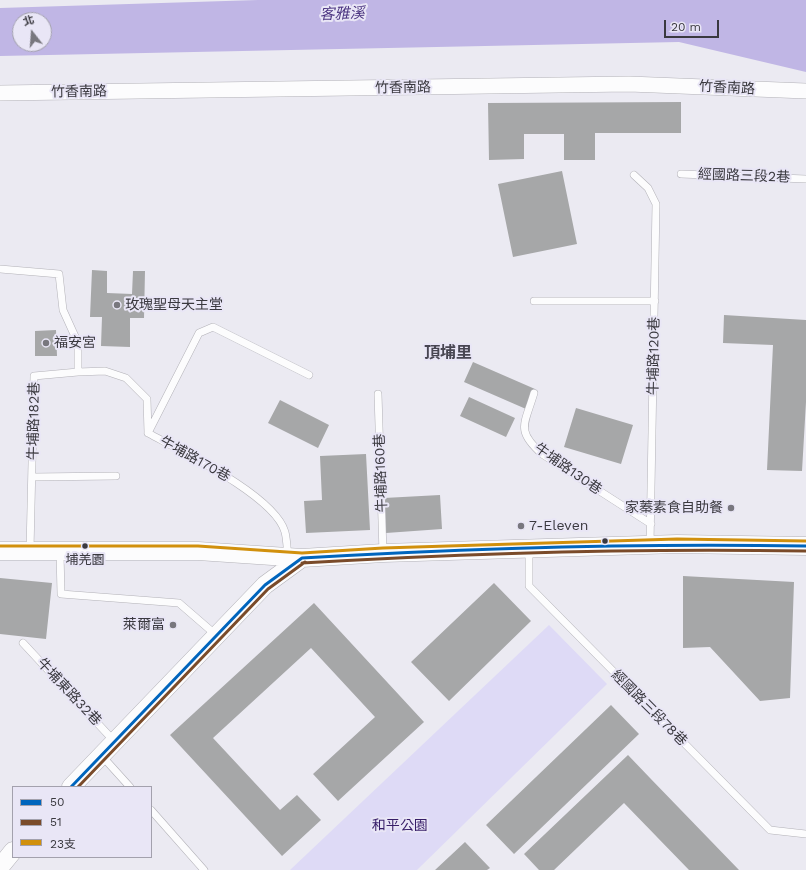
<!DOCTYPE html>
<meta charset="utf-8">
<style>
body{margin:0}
#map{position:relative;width:806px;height:870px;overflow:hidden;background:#ebeaf2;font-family:"Work Sans","Noto Sans TC",sans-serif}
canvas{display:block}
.legend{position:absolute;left:12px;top:786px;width:140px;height:72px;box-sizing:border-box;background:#e9e6f6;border:1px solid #a3a1ad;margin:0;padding:5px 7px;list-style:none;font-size:12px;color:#3a393f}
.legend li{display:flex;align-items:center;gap:8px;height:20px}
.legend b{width:20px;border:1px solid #a3a1ad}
.north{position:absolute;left:12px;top:12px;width:40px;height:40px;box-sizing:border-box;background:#e9e6f6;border:1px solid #a3a1ad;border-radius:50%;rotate:343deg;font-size:11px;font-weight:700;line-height:16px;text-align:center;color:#3a393f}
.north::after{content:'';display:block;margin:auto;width:14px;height:18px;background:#78777e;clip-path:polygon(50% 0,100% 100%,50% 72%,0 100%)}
.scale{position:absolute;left:664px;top:20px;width:55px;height:18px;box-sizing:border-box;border:2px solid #3a393f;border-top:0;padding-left:5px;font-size:12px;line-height:14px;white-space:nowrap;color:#3a393f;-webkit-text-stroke:3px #e9e6f6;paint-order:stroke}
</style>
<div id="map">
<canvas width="806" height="870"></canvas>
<ul class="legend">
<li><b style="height:5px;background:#0065bd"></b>50</li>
<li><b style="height:5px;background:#7a4b2a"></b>51</li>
<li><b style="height:5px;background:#d1900d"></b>23支</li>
</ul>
<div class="north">北</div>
<div class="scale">20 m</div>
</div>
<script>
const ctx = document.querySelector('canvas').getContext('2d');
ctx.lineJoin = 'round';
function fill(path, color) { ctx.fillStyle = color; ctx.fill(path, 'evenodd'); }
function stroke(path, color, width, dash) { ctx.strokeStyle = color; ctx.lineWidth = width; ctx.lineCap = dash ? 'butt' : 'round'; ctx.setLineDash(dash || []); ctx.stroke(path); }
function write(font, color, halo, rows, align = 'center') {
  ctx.font = font + ' "Work Sans","Noto Sans TC",sans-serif'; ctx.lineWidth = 4; ctx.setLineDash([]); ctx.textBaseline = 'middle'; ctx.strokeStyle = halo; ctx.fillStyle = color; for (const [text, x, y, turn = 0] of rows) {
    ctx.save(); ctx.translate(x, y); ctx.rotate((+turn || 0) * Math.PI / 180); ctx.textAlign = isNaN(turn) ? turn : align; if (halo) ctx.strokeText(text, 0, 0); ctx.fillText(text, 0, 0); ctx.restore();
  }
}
fill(new Path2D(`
 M549,625L607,684L417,870H290Z`), '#dedaf6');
fill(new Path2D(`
 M258,0H806V72L679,42L0,56V8ZM20,20H44V44H20Z`), '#c0b6e5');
fill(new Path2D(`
 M681,102V133H595V160H564V134H524V159L489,160L488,103Z
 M562,171L577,244L513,257L498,184Z
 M92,270L107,271V293L132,294L133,271H145L144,318H130V347L101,346L102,317H90Z
 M724,315L806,320V402L802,471L767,470L773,345L723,343Z
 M56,330L57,356H35V331Z
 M473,362L535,389L526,409L464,382Z
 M469,397L515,418L506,437L460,416Z
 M280,400L329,425L318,448L268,423Z
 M576,408L633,425L621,464L564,447Z
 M366,454L370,530L306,533L304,501L322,500L320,456Z
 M440,495L442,529L386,533L384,498Z
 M683,576L794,582L790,698L760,701L710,647L683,648Z
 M0,578L52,583L46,639L0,634Z
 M494,583L531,621L449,701L411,662Z
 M314,603L424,722L338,801L313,774L375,717L311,648L213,738L280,810L297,795L321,820L282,856L170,735Z
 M611,705L639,734L514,854L486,825Z
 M628,755L650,778L739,870H689L624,803L554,870H539L524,854Z
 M465,842L490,868L487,870H435Z`), '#a6a7a8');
const service = new Path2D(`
 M681,174L806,179
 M634,175L648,188L656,204L650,545
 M0,269L59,274L63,310L78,343V372L34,376L30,550
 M534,301H655
 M78,372L105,371L126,378L147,399L148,433
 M534,393C525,424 515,430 542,454L651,524
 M378,394L383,553
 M148,433L199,333L213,327L309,375
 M148,433C181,451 275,496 285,532C287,540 287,549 288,557
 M33,477L116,476
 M529,550V586L770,830L806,834
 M60,552L61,594L179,603L216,635
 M23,643L114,741
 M102,756L130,787
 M151,810L204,870`);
const minor = new Path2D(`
 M0,93L629,84L806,91`);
const tertiary = new Path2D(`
 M0,551H198L302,558L383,553L677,544L806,546
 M71,787L265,585L302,558
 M0,867L13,851`);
stroke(service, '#b2b1b7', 8);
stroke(minor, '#b2b1b7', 16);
stroke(tertiary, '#b2b1b7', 19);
stroke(service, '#fcfcfd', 7);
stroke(minor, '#fcfcfd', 15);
stroke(tertiary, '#fcfcfd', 18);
stroke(new Path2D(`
 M302,558C470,548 638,543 806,546
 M71,787L265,585L302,558`), '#0065bd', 3);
stroke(new Path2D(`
 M302,563C470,553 638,548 806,551
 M78,787L268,589L305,562`), '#7a4b2a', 3);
stroke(new Path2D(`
 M0,546H198L302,553L383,548L677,539L806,541`), '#d1900d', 3);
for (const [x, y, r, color] of [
 [117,305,4,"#78777e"],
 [46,343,4,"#78777e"],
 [731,508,4,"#78777e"],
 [521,526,4,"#78777e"],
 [605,541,3.5,"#3a393f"],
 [85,546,3.5,"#3a393f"],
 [173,625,4,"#78777e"]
]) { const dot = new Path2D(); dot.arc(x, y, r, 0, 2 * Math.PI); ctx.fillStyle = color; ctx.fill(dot); stroke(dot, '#e9e6f6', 1.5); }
write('13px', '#3a393f', '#e9e6f6', [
 ["埔羌園",85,560]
]);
write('14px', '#3a393f', '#e9e6f6', [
 ["竹香南路",403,88,-1],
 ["竹香南路",727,88,3],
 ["竹香南路",79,92,-1],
 ["經國路三段2巷",744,176,2],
 ["牛埔路120巷",654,356,-89],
 ["牛埔路182巷",34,421,-89],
 ["牛埔路170巷",195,459,29],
 ["牛埔路130巷",568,469,35],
 ["牛埔路160巷",381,473,-92],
 ["牛埔東路32巷",69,692,47],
 ["經國路三段78巷",649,708,45]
]);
write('14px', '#3a393f', '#e9e6f6', [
 ["玫瑰聖母天主堂",125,305],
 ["福安宮",54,343],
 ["家蓁素食自助餐",723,508,"right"],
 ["7-Eleven",529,526],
 ["萊爾富",165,625,"right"]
], 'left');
write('14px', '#371e68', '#e9e6f6', [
 ["和平公園",400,826]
]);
write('italic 15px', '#4b3480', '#e9e6f6', [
 ["客雅溪",342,14,-2]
]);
write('bold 16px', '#484652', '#e9e6f6', [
 ["頂埔里",448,353]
]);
</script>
